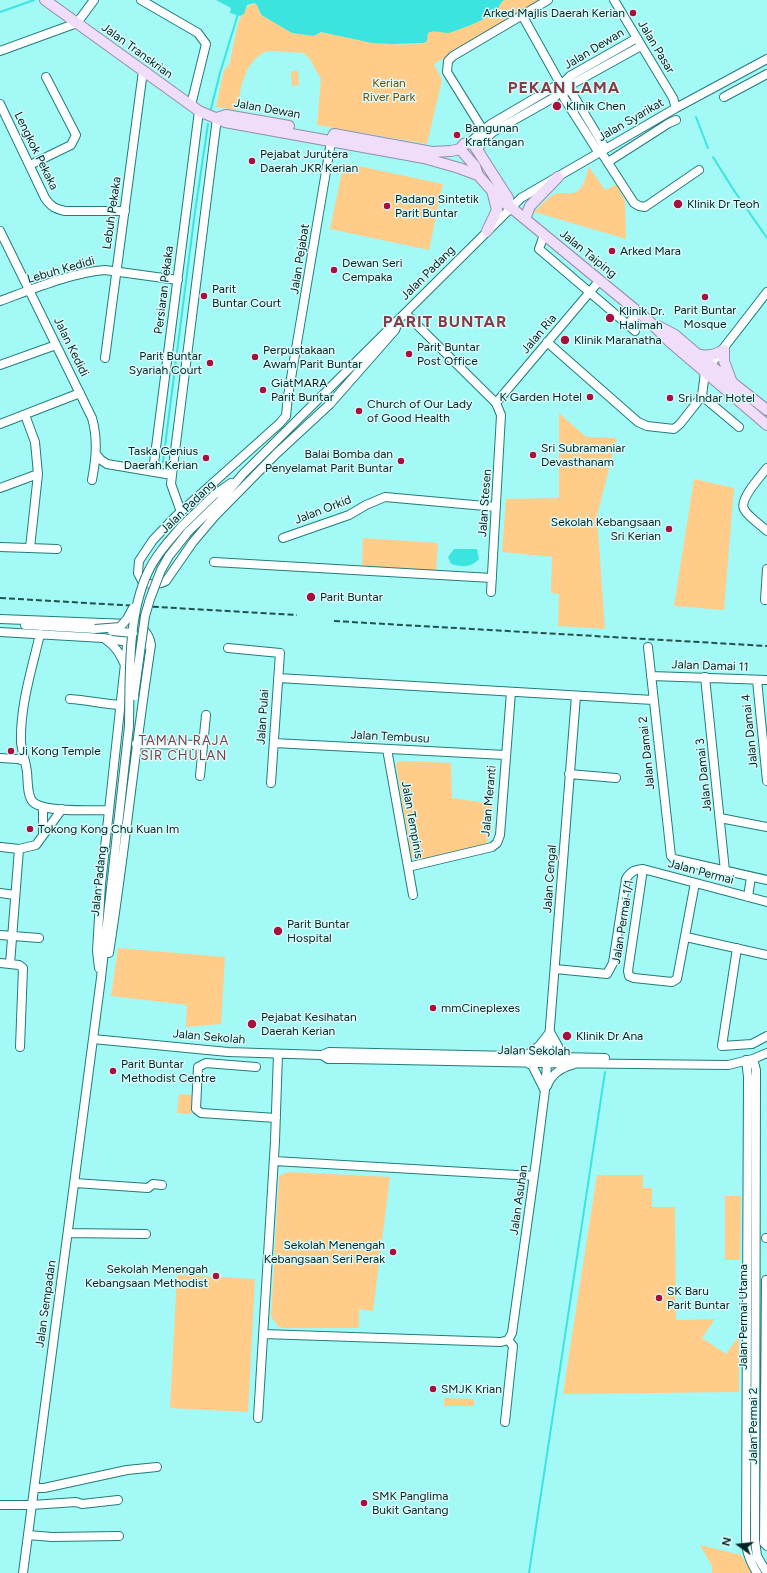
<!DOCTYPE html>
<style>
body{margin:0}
#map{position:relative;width:767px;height:1573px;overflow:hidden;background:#a3f9f5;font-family:Figtree,sans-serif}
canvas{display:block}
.north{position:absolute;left:719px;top:1525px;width:40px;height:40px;-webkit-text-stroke:3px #dbfbfa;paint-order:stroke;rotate:285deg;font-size:11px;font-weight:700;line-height:16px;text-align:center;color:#002424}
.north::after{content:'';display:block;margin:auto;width:14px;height:18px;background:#002424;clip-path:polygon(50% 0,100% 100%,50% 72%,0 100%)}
</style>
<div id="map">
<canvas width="767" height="1573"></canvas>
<div class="north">N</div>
</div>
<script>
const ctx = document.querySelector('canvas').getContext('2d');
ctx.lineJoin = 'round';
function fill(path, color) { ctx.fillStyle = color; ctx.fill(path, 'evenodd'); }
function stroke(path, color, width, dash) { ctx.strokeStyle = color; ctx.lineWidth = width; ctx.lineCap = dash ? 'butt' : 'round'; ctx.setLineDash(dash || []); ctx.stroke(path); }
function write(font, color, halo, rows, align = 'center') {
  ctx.font = font + ' Figtree,sans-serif'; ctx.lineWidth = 3; ctx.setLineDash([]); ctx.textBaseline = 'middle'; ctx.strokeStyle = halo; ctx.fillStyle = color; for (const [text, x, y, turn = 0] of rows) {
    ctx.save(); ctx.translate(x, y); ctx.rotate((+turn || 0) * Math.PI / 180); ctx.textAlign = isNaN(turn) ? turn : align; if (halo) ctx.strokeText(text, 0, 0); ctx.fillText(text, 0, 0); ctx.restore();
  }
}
fill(new Path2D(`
 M504,0H542L434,64L442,80L427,144L317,125L321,79L309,58L303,53L272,51L264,52L255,59L247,70L241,87L237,110L216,107L224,70C225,68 227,68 228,66C230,64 231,59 231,57C234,47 238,0 257,4L260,14L263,16L292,33L314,36L321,32C356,39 387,48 424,43L427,39L428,33C438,29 445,34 455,31C465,27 487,19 495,12C498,8 500,3 504,0Z
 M291,71H298L299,85L292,86Z
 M344,163L443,184L429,250L330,229Z
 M589,167L605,190L617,184L625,201L626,239L534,212C540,207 546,199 553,195C556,193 561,193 565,193C583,195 584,182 589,167Z
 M559,413L586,437L617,438L597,516L605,629L558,626L559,594L551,593L552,557L502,552L506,499L559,498Z
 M694,479L734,488L724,610L674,606Z
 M363,538L438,543L436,571L362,566Z
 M399,761L451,763L452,798L493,804L492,831L486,844L418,860L412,858L396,764Z
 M118,948L225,957L221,1024L186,1027L187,1005L111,996Z
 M179,1094L193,1095L191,1114L177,1113Z
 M288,1172L390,1177L373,1311L359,1309V1328H280L271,1317L279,1176Z
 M597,1175H643V1188H652V1207H675L676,1320L715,1319L702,1338L726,1354L739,1336V1392L563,1394Z
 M725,1196H741L740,1260H725Z
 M177,1275L255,1279L248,1412L170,1408Z
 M444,1398L474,1399V1406H444Z
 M700,1545L741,1555L752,1573H712V1566Z`), '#ffcc8a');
fill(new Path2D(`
 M216,0H504C500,3 499,8 495,12C485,20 464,28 452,32C444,35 437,29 428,33L427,41L424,43L392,44L372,43L321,32L314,36L292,33L263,16C258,12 260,6 254,3L247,5L244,14L240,16L230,13L231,8Z
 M454,549H477L479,559C471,568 462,567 451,564L448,557Z`), '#3ce4e0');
stroke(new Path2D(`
 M0,12L34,0
 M211,109L220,73L238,14
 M696,117L708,148
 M713,157L733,189L767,238
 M163,462L194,219L208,124
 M529,1573L605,1072`), '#3ce4e0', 2);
const minor = new Path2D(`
 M141,0L198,33L206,44L191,105
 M614,0L673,98L676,108
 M522,15L560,83
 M0,51L77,23L94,0
 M564,82L570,76L637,38
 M567,87L641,46
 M563,92L564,98L597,150L601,152L604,146L572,93L567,89
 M724,97L767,74
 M0,104L45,198C51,207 56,209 65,211H125
 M483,130L447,72L448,61L453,56L548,0
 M332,136L288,396L286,416L279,424L175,517L153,540L139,561L138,573L142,581C151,586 158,585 166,581L193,542L215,516L276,454L330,404L395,330L400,318
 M469,143C477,137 483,130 491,124L559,84
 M478,149L484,140L493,132L555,97L561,91
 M601,152L634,203L639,206L645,207L699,170
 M608,162L669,123L676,120
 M30,165L71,145L76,135L46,77
 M0,231L92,418C98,439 96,459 92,480
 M544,235L539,249L635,331
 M0,301C30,290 74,272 105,270L178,280
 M405,313L496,403L501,415L491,592
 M627,325L639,312
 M547,342L638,422L647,426L674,429L680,424L702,396
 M105,358L143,71
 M0,365L56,345
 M496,403L600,280
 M25,415L35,442L38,474L30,548
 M0,424L80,393
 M739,427L702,396L705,372L767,292
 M96,454L101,460L107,464L172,475
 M767,468C761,476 739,499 744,509C748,517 760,524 767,531
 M153,471L199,111
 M0,488L38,474
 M181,512L171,484L172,475L217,118
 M181,527L214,495L231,483
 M188,532L221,500L243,474L521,198L676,108L767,59
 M283,538L349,515L366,505L385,497L496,507
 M0,547L57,549
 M214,562L492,578
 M765,600L767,569
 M0,619L129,624C142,626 149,632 151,645C135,748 125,851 109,953
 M25,625L95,629
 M0,632L103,638L148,645
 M40,634C32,669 20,705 21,742C22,753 26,762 27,772C28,781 27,796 33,802C45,813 92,810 108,810
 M105,639C115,646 119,652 124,663
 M648,647L671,856L674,859L767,880
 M228,648L280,653L271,783
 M651,676L767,680
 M705,677L725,871
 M278,678L653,700
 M757,680L767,781
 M70,699C87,700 103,704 120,705
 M274,743L505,755
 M136,744L203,745
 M387,749L413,895
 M0,758L18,759L24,761
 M569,774L616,778
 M200,776L206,715
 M43,807V835
 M720,818L767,827
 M1,847L19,849L36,845L62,809
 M408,867L492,847L497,843L500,835L511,692
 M643,869L628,971L629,976L634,978L672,982L677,979L695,883
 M0,893L15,895
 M748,897L751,877
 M0,935L39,938
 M686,937L767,955
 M737,948L722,1046L752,1044L767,1036
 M0,963L19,965L23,968L20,1047
 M10,964L19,849
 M99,968L97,951L101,884L129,627
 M555,969L607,974L613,963L626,879C631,871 634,870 643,869L767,902
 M550,1032L560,1050L566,1057
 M93,1039L228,1052L322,1055L328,1059H349L547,1063L728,1065L753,1059L767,1053
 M322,1055L329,1052L605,1058
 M526,1056L539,1046L550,1032
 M753,1059L756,1070L755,1540L757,1556L767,1573
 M746,1060L748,1077L746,1538C746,1552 750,1561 757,1573
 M527,1063L532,1065L544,1089
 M256,1067L206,1063L198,1067L196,1109L201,1113L276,1118
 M547,1086C551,1075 561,1068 572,1065
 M274,1161L534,1176
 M75,1183L148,1188L153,1184L162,1185
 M68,1233L146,1234
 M766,1238H767
 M766,1280L764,1543L767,1546
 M263,1334L501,1342L508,1340
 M508,1340L512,1333L536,1161L545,1090L576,696
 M258,1418L275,1141L278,1054
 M505,1422L513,1346L508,1340
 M34,1488H44L127,1470L157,1467
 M0,1505H32L76,1502L82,1504L118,1500
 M28,1535L52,1537L119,1536
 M23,1573L101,978L129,726`);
const major = new Path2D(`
 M45,0L199,111L225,122L424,158L459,168L478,175L502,202L508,205L649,321L670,342L767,425
 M217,118L226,115L289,126
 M334,134L432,152L451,151L460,149L464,144L469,143L474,145L508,198V205
 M460,149L475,166L478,175
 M525,219L530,206L558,177
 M487,231L497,210L493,194
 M658,326L675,335L710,365L767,410
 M697,354C708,357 714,355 724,350V361L731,380`);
stroke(minor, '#207d7b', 10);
stroke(major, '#948eac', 12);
stroke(minor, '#fff', 8);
stroke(major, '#efddf9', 10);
stroke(new Path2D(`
 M0,598L297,615
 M334,621L767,646`), '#225150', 2, [6, 3]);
const minorBridge = new Path2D(`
 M95,629L120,627L127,619L133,608
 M112,631L133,633
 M134,696L145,616L150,599L161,570L169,556L188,532
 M129,726C130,678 127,616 148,572C156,555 169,541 181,527`);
stroke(minorBridge, '#207d7b', 10, []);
stroke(minorBridge, '#fff', 8);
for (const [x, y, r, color] of [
 [633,13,4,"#a70f3e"],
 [557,106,5,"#a70f3e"],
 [457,135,4,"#a70f3e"],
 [252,161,4,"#a70f3e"],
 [678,204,5,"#a70f3e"],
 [387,206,4,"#a70f3e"],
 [612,251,4,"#a70f3e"],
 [334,270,4,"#a70f3e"],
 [204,296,4,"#a70f3e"],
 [705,297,4,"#a70f3e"],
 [610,318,5,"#a70f3e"],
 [565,340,5,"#a70f3e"],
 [409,354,4,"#a70f3e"],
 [255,357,4,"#a70f3e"],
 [210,363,4,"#a70f3e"],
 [263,390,4,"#a70f3e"],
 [590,397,4,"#a70f3e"],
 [670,398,4,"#a70f3e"],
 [359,411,4,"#a70f3e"],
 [533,455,4,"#a70f3e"],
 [206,458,4,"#a70f3e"],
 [401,461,4,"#a70f3e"],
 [669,529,4,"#a70f3e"],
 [311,597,5,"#a70f3e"],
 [11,751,4,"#a70f3e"],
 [30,829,4,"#a70f3e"],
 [278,931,5,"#a70f3e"],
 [433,1008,4,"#a70f3e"],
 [252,1024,5,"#a70f3e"],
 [567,1036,5,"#a70f3e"],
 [113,1071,4,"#a70f3e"],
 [393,1252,4,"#a70f3e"],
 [216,1276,4,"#a70f3e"],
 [659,1298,4,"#a70f3e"],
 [433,1389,4,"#a70f3e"],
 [364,1503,4,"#a70f3e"]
]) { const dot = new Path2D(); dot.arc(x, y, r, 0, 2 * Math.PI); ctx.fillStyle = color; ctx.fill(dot); stroke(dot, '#dbfbfa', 1.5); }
write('12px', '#002424', '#dbfbfa', [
 ["Arked Majlis Daerah Kerian",625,13,"right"],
 ["Klinik Chen",566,106],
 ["Bangunan",465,128],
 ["Kraftangan",465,142],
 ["Pejabat Jurutera",260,154],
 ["Daerah JKR Kerian",260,168],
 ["Padang Sintetik",395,199],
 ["Parit Buntar",395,213],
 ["Klinik Dr Teoh",687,204],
 ["Arked Mara",620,251],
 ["Dewan Seri",342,263],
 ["Cempaka",342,277],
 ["Parit",212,289],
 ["Buntar Court",212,303],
 ["Parit Buntar",705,310,"center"],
 ["Mosque",705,324,"center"],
 ["Klinik Dr.",619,311],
 ["Halimah",619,325],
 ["Klinik Maranatha",574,340],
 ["Parit Buntar",417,347],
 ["Post Office",417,361],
 ["Perpustakaan",263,350],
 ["Awam Parit Buntar",263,364],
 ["Parit Buntar",202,356,"right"],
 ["Syariah Court",202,370,"right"],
 ["GiatMARA",271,383],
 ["Parit Buntar",271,397],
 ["K Garden Hotel",582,397,"right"],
 ["Sri Indar Hotel",678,398],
 ["Church of Our Lady",367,404],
 ["of Good Health",367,418],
 ["Sri Subramaniar",541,448],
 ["Devasthanam",541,462],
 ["Taska Genius",198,451,"right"],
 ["Daerah Kerian",198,465,"right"],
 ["Balai Bomba dan",393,454,"right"],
 ["Penyelamat Parit Buntar",393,468,"right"],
 ["Sekolah Kebangsaan",661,522,"right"],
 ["Sri Kerian",661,536,"right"],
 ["Parit Buntar",320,597],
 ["Ji Kong Temple",19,751],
 ["Tokong Kong Chu Kuan Im",38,829],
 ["Parit Buntar",287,924],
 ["Hospital",287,938],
 ["mmCineplexes",441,1008],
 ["Pejabat Kesihatan",261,1017],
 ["Daerah Kerian",261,1031],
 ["Klinik Dr Ana",576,1036],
 ["Parit Buntar",121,1064],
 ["Methodist Centre",121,1078],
 ["Sekolah Menengah",385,1245,"right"],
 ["Kebangsaan Seri Perak",385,1259,"right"],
 ["Sekolah Menengah",208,1269,"right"],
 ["Kebangsaan Methodist",208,1283,"right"],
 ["SK Baru",667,1291],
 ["Parit Buntar",667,1305],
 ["SMJK Krian",441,1389],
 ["SMK Panglima",372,1496],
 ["Bukit Gantang",372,1510]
], 'left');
write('12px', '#002424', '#dbfbfa', [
 ["Jalan Pasar",656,47,59],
 ["Jalan Dewan",594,49,-31],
 ["Jalan Transkrian",137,51,36],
 ["Jalan Dewan",267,109,10],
 ["Jalan Syarikat",631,120,-30],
 ["Lengkok Pekaka",36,151,64],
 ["Lebuh Pekaka",112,213,-82],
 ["Jalan Taiping",588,254,39],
 ["Jalan Pejabat",300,259,-81],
 ["Lebuh Kedidi",61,270,-16],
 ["Jalan Padang",428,273,-45],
 ["Persiaran Pekaka",164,290,-83],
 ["Jalan Ria",539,334,-50],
 ["Jalan Kedidi",71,347,64],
 ["Jalan Stesen",485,503,-86],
 ["Jalan Padang",188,507,-44],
 ["Jalan Orkid",323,510,-21],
 ["Jalan Damai 11",710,666,2],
 ["Jalan Pulai",263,717,-86],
 ["Jalan Damai 4",750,731,-96],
 ["Jalan Tembusu",390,737,3],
 ["Jalan Damai 2",647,753,-96],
 ["Jalan Damai 3",704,775,-96],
 ["Jalan Meranti",489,801,-85],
 ["Jalan Tempinis",412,820,80],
 ["Jalan Permai",701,872,15],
 ["Jalan Cengal",550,879,-86],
 ["Jalan Padang",99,881,-84],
 ["Jalan Permai 1/1",623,922,-81],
 ["Jalan Sekolah",209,1037,5],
 ["Jalan Sekolah",534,1051,1],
 ["Jalan Asuhan",519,1200,-82],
 ["Jalan Sempadan",46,1304,-82],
 ["Jalan Permai Utama",743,1317,-90],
 ["Jalan Permai 2",753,1426,-90]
]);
write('12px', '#774c01', '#dbfbfa', [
 ["Kerian",389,83],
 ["River Park",389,97]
]);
ctx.letterSpacing = '1px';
write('13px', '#853c47', '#dbfbfa', [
 ["TAMAN RAJA",184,741],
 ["SIR CHULAN",184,756]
]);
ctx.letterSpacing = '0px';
ctx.letterSpacing = '1px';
write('bold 16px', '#853c47', '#dbfbfa', [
 ["PEKAN LAMA",564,88],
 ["PARIT BUNTAR",445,322]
]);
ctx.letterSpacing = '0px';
</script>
